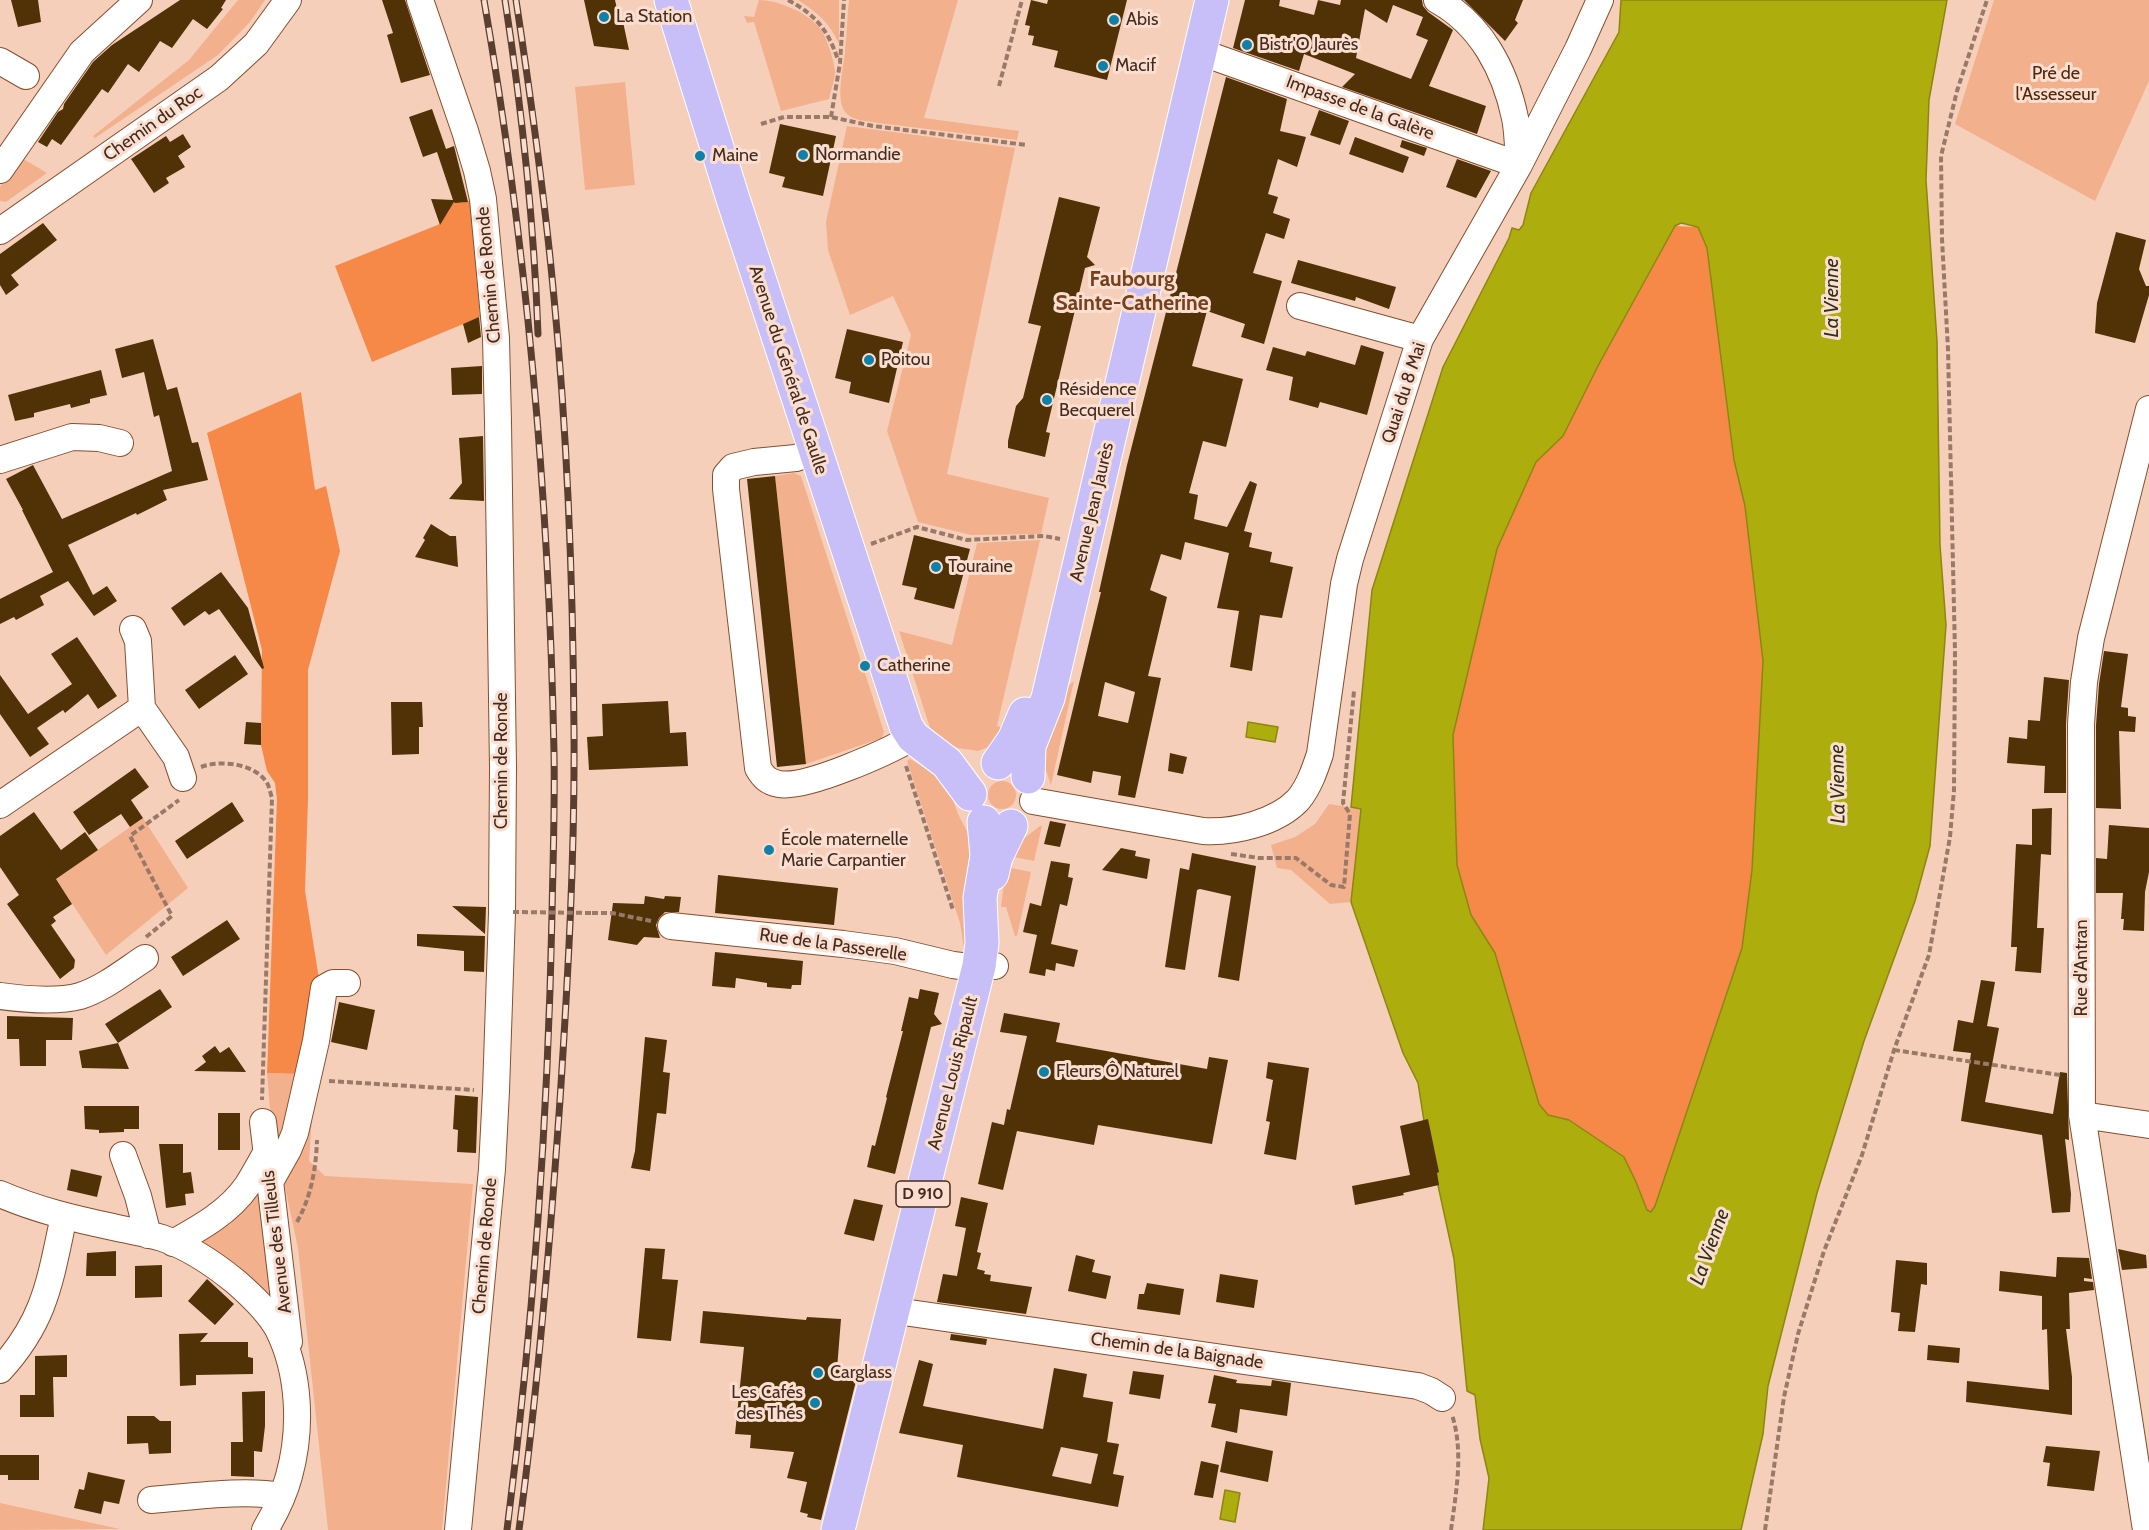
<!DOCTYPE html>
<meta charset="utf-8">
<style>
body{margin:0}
canvas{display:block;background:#f6cfba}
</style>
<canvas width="2149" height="1530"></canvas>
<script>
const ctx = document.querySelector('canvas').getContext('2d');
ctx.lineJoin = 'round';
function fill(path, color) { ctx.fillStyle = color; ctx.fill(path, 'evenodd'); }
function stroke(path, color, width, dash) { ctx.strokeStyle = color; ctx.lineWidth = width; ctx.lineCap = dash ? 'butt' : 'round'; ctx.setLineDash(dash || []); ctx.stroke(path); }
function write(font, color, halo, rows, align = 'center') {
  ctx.font = font + ' Cabin,sans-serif'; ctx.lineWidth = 6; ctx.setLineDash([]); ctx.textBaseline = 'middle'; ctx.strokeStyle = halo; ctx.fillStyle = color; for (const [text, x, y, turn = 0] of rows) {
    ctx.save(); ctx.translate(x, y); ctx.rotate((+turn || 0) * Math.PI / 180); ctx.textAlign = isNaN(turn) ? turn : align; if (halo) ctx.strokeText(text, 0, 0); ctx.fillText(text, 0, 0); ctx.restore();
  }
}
fill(new Path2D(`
 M238,0H265L250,22L218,55L95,138L93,136L189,60Z
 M759,0C777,0 806,12 819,27C826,35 834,60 835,71C835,80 831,90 829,99L781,111L754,22L747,23L744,16L754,17Z
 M798,0H839V44C830,23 817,12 798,0Z
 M849,0H958L924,118L1019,131L1017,140L878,123C869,121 854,121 847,114C834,102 844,67 845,51C847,34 847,17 849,0Z
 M1994,0H2149V81L2095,201L1955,124Z
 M625,82L635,185L585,190L575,87Z
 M847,126L1015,148L947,474L1049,498L1041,534L971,535L918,522L887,431L911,335L893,296L850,315L828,250L826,222Z
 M20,157L47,173L10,199L6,202L0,201V187Z
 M794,473L801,476L884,732L882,738L806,764L775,476Z
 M1040,540L997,726L1007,729L994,745L978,751L958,748L949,744L934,733L930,728L899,631L952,645L977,543Z
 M1074,681L1051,785L1041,756L1067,687Z
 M910,759L939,776L950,791L958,814L973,843L968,945L964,948L960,923L907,761Z
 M988 795a14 14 0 1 1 28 0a14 14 0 1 1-28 0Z
 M1329,804L1361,809L1351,902L1330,904L1291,870L1277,868L1271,845L1295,837L1315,824Z
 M143,818L188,888L106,955L56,879Z
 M1040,826H1042L1034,861L1009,856L1022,840Z
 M1006,867L1031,872L1017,936H1015L1006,907H1001Z
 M267,1073L315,1075L309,1161L325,1176L473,1184L442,1530H328L298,1248L271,1122Z
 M255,1191L261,1192L271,1297H267L203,1245V1240Z
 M0,1503L120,1529L0,1530Z`), '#f2b08d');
fill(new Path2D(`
 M458,196L460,203L470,201L480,317L372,362L335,266L440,224Z
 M1675,226L1698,227L1707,248L1734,460L1745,506L1763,661L1752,870L1742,948L1655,1206L1651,1212L1647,1210L1636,1182L1569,1120L1548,1115L1539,1104L1495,953L1471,915L1457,865L1453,735L1497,549L1536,462L1563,436L1599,364Z
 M301,392L315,490L326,486L340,551L308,670V799L305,891L319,979L301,1074L267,1073L277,799L275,783L267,771L261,745L262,650L207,433Z`), '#f68947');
const water = new Path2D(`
 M1621,0H1947L1929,100L1926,180L1937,341L1940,545L1946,625L1930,846L1915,901L1864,1041L1817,1193L1768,1386L1763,1434L1741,1530H1483L1489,1478L1480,1439L1475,1395L1467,1391L1454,1259L1424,1121L1418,1083L1403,1053L1351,902L1361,809L1351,807L1372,590L1443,367L1509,238L1512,228L1519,230L1523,225L1531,193L1619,32ZM1681,223L1698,227L1707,248L1734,460L1745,506L1763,661L1752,870L1742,948L1655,1206L1651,1212L1647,1210L1636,1182L1624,1157L1569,1120L1548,1115L1539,1104L1495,953L1471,915L1457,865L1453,735L1497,549L1536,462L1563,436L1599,364L1675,226Z
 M1248,722L1278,727L1275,742L1246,737Z
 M1225,1490L1240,1493L1235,1522L1220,1519Z`);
fill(water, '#adad0d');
stroke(water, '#8e8612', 1.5);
fill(new Path2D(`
 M11,0H38L41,22L18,27Z
 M180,0H226L221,8L223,9L207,29L193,19L172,48L160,41L139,72L128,64L108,93L102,89L61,145L52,139L47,147L38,142L58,112L63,109L64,104L93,62L112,45Z
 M382,0H405L430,75L401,83L387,35L393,33Z
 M584,0H615L619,18L622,17L629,50L594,46Z
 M1031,0L1047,4L1048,0H1127L1107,80L1054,67L1058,51L1032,45L1034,36L1028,35L1030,26L1025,25Z
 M1245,0H1280L1279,6L1314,15L1318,0L1340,5L1341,0H1422L1423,6L1428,12L1453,30L1429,86L1486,106L1477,134L1342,87L1355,74L1304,54L1299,71L1233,48ZM1393,5L1423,17L1416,35L1428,40L1411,79L1356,58L1365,9L1387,23Z
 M1464,0H1523L1515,20L1518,23L1505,41Z
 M1226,77L1287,99L1280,131L1306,137L1297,167L1278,159L1268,194L1278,197L1273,213L1290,219L1284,239L1266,233L1253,273L1282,281L1264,344L1241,337L1245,324L1207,311L1192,366L1243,379L1226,447L1203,441L1189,493L1198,495L1194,519L1227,527L1250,481L1257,484L1244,531L1252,533L1249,547L1272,552L1270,562L1293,567L1282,618L1260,615L1252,671L1230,667L1239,611L1217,608L1229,553L1185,542L1181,560L1161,554L1150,590L1167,597L1148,676L1161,678L1135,798L1118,795L1121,776L1093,771L1091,783L1057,775L1101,592H1099L1127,465ZM1105,682L1135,692L1128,723L1098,716Z
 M432,109L446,149L454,146L468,202L455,203L454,202L440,225L431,199L453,200L437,152L423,157L409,117Z
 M1319,110L1349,121L1340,145L1310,135Z
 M780,124L836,136L823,196L782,187L785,177L769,173Z
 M183,134L191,147L178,156L185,167L166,178L169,183L154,193L131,159L166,136L170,142Z
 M1355,137L1409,157L1403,173L1349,154Z
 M1402,140L1427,148L1424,156L1400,147Z
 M1457,159L1491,171L1476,198L1446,187Z
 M1059,197L1100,207L1087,257L1095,265L1085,268L1046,432L1050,433L1045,457L1008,448V441L1016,406L1023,398L1041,326L1028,323Z
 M43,223L57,240L11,275L19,285L6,295L0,285V254Z
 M2116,232L2146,240L2139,269L2146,286H2149V295L2135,343L2095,333L2097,303Z
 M1298,260L1396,287L1389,309L1356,297L1355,301L1291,283Z
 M479,317L481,337L468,343L463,324Z
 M847,329L903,342L889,403L849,393L851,382L835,378Z
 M153,339L167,390L177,387L192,443L198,442L208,480L163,490L167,500L137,515L136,513L68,545L93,595L107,586L117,601L94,616L68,581L40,596L44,605L16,620L14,617L0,624V599L53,572L22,510H23L6,479L33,465L62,519L172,471L159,415L154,417L144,372L122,378L115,349Z
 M1361,345L1384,352L1367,415L1320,402L1318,408L1289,400L1293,377L1266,370L1273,347L1305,356L1307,351L1355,365Z
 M482,366V394L452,395L451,368Z
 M101,370L107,395L90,399V403L71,408L70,404L34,413V417L15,421L8,395Z
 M483,436L484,501L449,499L462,483L459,438Z
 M775,476L806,764L777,767L747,479Z
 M431,524L450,536H456L458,567L415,557L425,540L423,538Z
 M914,535L970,549L954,609L914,599L917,588L902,585Z
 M221,572L248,608L264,668L262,669L219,609L209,615L205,611L184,626L171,608Z
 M77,637L117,696L98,709L88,694L65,713L63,710L37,728L49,744L30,757L0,714V675L28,714L72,684L51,654Z
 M2104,651L2128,654L2121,707L2128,708V716L2136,717L2135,732L2119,731L2121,809L2096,808V725L2099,684Z
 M235,655L248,674L199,709L185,690Z
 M2044,677L2069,680L2066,724V793H2044L2045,766L2007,763L2009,737L2027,739L2028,720L2040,721Z
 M668,701L670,733L686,732L688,766L589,770L587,737L603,736L602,704Z
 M391,702H422L423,727H419V754L392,755Z
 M246,722L261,723V745L244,744Z
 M1170,753L1187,757L1183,774L1168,771Z
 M135,768L149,787L131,800L143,818L130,827L121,814L89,835L73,812Z
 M232,802L244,821L187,859L175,841Z
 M2052,808L2051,855L2041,854L2037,928H2044L2041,973L2015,971L2017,947H2011L2016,844L2032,845V809Z
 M34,812L61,850L85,832L98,850L56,879L72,904L53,917L56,921L51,925L75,960L74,968L60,979L7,904L19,895L0,867V836Z
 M1050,821L1066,824L1060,847L1044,844Z
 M2109,825L2149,828V872L2145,892L2144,931L2123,930L2124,919H2121L2123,893H2096V858L2107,859Z
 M1121,848L1136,851L1135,856L1150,859L1147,879L1102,870Z
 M1192,853L1256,866L1239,981L1218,977L1231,896L1200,889L1197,890L1185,970L1165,967L1180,868L1189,870Z
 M1051,861L1070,864L1068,877L1073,878L1067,906L1060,904L1051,944L1078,950L1074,967L1056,963L1055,971L1046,969L1045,976L1029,973L1037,935L1023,932L1030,903L1041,906Z
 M718,875L838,888L834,925L715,913Z
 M645,896L664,899L665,896L681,897L679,912H665L659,918L656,925L660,938L644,937L637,945L608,940L613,903L644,904Z
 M452,906L486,907L485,934Z
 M227,920L240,939L183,976L171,957Z
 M417,934L485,936L484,972L464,971V951L417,946Z
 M715,952L803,961L801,985H792L791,989L767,987V983L736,978L735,988L712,986Z
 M1981,980L1995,982L1987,1026L1999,1028L1985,1102L2053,1114L2060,1072L2067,1073L2069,1140L2065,1139L2071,1194L2070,1212L2052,1213L2042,1135L1961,1121L1971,1053L1953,1051L1958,1020L1973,1023Z
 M160,989L172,1007L118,1043L105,1024Z
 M920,989L939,993L934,1014L942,1024L931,1027L895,1174L867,1167L872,1145L875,1146L887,1098L886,1097L903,1031H901L909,997L918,999Z
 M339,1002L375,1010L367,1050L331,1042Z
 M1004,1013L1060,1023L1056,1042L1207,1069L1209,1057L1228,1060L1212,1144L1098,1125L1094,1145L1017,1131L1003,1190L978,1184L992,1122L1004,1125L1007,1109L1010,1110L1027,1036L1000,1032Z
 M7,1016L73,1018L72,1040H46V1066H20L19,1039H7Z
 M645,1037L667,1040L663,1072L670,1073L666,1114L657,1113L650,1171L631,1168L635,1151Z
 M118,1043L129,1069L82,1068L79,1051Z
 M215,1046L220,1053L229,1047L246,1072L194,1071L206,1062L202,1056Z
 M1268,1062L1309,1068L1296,1160L1264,1154L1270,1122L1266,1121L1273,1080L1266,1078Z
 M455,1095L478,1097L476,1153L457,1152L458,1130L453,1129Z
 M84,1106H139V1129H124V1132L99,1133V1130L85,1129Z
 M218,1113H240V1150H218Z
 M1428,1119L1439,1172L1437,1173L1439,1185L1403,1193L1404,1195L1355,1205L1352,1186L1410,1175L1400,1126Z
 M159,1144H183V1173L191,1172L194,1193L185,1194L186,1205L166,1208Z
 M71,1169L102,1176L97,1197L67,1190Z
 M961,1197L988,1203L977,1252L981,1253L977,1269L985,1271L984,1274L991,1275L990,1281L1032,1287L1026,1314L937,1302L943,1274L957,1276L966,1228L955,1226Z
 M854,1199L883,1205L874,1241L844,1234Z
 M645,1248L665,1249L662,1279L678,1280L671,1341L637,1338Z
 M2118,1249L2146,1255L2147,1268L2122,1270Z
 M116,1251V1276H86L87,1253Z
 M1076,1255L1095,1260L1092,1272L1111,1276L1106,1299L1068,1291Z
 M2057,1257L2089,1258L2092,1279L2084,1278V1281L2093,1282L2094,1290L2069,1293L2070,1329H2066L2072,1377V1415L1966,1402L1967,1381L2049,1390L2047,1329L2042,1330V1296L1999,1291L2000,1271L2056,1277Z
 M1896,1260L1927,1263V1285L1921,1284L1915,1332L1898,1331L1900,1313L1891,1312Z
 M162,1265V1297L135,1298V1266Z
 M1220,1274L1258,1280L1254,1308L1216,1302Z
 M207,1279L234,1304L215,1325L188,1301Z
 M1147,1283L1184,1289L1180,1315L1137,1309L1139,1294H1144Z
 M703,1311L806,1320L807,1317L841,1319L837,1369H851L857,1377L821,1520L807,1517L808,1514L800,1512L807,1482L787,1478L794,1452L750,1448L751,1435L735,1434L744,1347L700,1343Z
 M208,1333L200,1342H248V1357L253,1358V1374L196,1375V1385L180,1386L179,1334Z
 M951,1334L987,1339L986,1345L950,1340Z
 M1928,1345L1960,1348L1959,1363L1927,1360Z
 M67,1355V1377H53L54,1417H20V1395H35V1356Z
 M919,1360L933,1364L923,1406L1043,1429L1054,1368L1087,1374L1083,1397L1113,1402L1107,1442L1119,1444L1113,1474L1124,1476L1118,1507L957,1477L963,1445L899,1433ZM1061,1447L1098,1454L1091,1484L1052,1476Z
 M1133,1371L1164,1375L1160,1399L1129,1394Z
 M1214,1375L1237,1380L1236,1383L1271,1386L1272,1380L1291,1383L1287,1416L1240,1409L1237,1433L1211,1427L1216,1404L1208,1403Z
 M265,1391V1426L262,1452L254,1451V1477L231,1476V1442H243L242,1392Z
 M127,1416H154L160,1421H171V1453L149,1454L148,1443L127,1444Z
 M1226,1441L1273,1451L1268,1482L1220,1472Z
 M2046,1446L2100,1451L2094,1491L2047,1486L2050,1463L2043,1462Z
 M0,1455H39V1480H8V1475H0Z
 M1201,1461L1219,1465L1213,1498L1194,1495Z
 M88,1472L125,1480L119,1504L104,1501L101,1514L74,1508L79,1489L84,1490Z`), '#503206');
const minor = new Path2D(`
 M420,0L465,131L477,171L483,199L496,338L498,422L503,767L502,913L496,1091L492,1169L458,1530
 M1437,0C1481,24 1505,70 1515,118C1518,133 1518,149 1519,165
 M1200,52L1519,165
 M0,61L26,76
 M0,170L82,52L139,0
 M0,231L219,78L256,44L288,0
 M1300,306L1420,339
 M815,451L796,458L754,462L733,467L726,475V489L758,768C763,777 768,782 779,784C806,789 888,752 913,737
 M0,460L72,437L99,438L120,443
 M142,708L176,757L183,778
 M1033,801L1203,831C1233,833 1276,823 1298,800C1309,787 1315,769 1320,754L1344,584L1350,559L1420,339L1519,165L1578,49L1600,0
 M0,805L142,708L138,641L133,629
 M671,926L843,944L895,951L953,965L969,967L995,966
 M0,996C22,999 58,1002 80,996C103,989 125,971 145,958
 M2082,1115L2149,1125
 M263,1122L289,1342
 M123,1155L138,1196L148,1235
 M270,1182L288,1150L295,1133L316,1041L324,988L333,983H347
 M0,1194C37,1210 75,1219 113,1227C129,1231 146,1233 162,1238C189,1247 214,1264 236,1282C252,1296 268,1311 278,1329C300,1373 302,1429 289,1476C284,1495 275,1513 265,1530
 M173,1243C200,1228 229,1212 247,1186C254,1175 260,1164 266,1153
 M910,1313L1418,1386L1431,1391L1442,1398
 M0,1370C46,1320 50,1280 64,1216
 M151,1500C191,1497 243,1489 282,1496
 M2146,1530L2082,1115L2081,724L2084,682L2091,638L2149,409`);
const major = new Path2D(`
 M671,0L733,199L906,726L913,737L947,763L970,794
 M998,763L1014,740L1025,714
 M1028,777L1029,746L1048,698L1212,0
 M992,874L996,857L1011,826
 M838,1530L979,966L982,943L980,898L987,856L984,822`);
stroke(minor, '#864e2e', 28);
stroke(major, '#fff', 35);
stroke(new Path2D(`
 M788,0C816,15 828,30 838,60
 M999,86L1022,0
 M831,117L840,63L844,0
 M761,124L784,117H831L873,126L1027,145
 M871,544L917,527L967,540L1044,536L1060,539
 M906,766L953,910
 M201,767C220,760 251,763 265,780C269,784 270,792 272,798L262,1100
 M1231,854L1259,858H1296L1331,885L1344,887L1350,814L1343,803L1354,691
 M592,913H612L651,921
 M146,937L172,916L130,836L179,800
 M1894,1050L2060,1075
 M329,1081L474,1090
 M297,1222C311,1197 316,1169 317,1140
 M1451,1530C1456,1492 1464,1452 1452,1415
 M1765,1530L1784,1397L1798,1334L1824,1251L1862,1155L1894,1050L1929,955L1950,837L1954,790L1955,652L1948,349L1942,239L1941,156L1957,91L1987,0`), '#997968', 4, [6, 3]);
stroke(minor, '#fff', 26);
stroke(major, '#c8bff8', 33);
const rail = new Path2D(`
 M484,0C527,249 549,500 554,752C555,806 553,860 552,914C548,1120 533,1326 507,1530
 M505,0C522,111 534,222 538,334
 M516,0C531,99 545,199 554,298C568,442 573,586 574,730C575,853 568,977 560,1100C550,1244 538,1387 519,1530`);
stroke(rail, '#5a3f31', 7);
stroke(rail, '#fadfd1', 4.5, [14]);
stroke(new Path2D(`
 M513,912L592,913`), '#997968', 4, [6, 3]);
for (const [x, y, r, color] of [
 [604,17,6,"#0f80a8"],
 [1114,20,6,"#0f80a8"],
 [1247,45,6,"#0f80a8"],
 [1103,66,6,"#0f80a8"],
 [803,155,6,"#0f80a8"],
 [700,156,6,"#0f80a8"],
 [869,360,6,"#0f80a8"],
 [1047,400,6,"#0f80a8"],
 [936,567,6,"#0f80a8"],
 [865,666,6,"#0f80a8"],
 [769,850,6,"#0f80a8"],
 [1044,1072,6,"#0f80a8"],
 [818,1373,6,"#0f80a8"],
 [815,1403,6,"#0f80a8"]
]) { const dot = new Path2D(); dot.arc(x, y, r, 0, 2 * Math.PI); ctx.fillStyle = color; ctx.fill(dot); stroke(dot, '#fadfd1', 2); }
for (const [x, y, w] of [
 [923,1194,54]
]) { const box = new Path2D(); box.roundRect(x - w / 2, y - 13, w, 26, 4.5); ctx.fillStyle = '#fadfd1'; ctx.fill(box); stroke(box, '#442b1d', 1.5); }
write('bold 16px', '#442b1d', null, [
 ["D 910",923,1194]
]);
write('18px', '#442b1d', '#fadfd1', [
 ["La Station",616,17],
 ["Abis",1126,20],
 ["Bistr'O Jaurès",1259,45],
 ["Macif",1115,66],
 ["Normandie",815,155],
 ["Maine",712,156],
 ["Poitou",881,360],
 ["Résidence",1059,390],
 ["Becquerel",1059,411],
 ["Touraine",948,567],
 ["Catherine",877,666],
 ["École maternelle",781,840],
 ["Marie Carpantier",781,861],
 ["Fleurs Ô Naturel",1056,1072],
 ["Carglass",830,1373],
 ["Les Cafés",803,1393,"right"],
 ["des Thés",803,1414,"right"]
], 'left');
write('18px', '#52270c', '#fadfd1', [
 ["Pré de",2056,74],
 ["l'Assesseur",2056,95]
]);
write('18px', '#442b1d', '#fadfd1', [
 ["Impasse de la Galère",1360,108,20],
 ["Chemin du Roc",153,124,-35],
 ["Chemin de Ronde",489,275,-95],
 ["Avenue du Général de Gaulle",788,370,72],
 ["Quai du 8 Mai",1404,393,-72],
 ["Avenue Jean Jaurès",1092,512,-77],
 ["Chemin de Ronde",502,761,-90],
 ["Rue de la Passerelle",833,945,8],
 ["Rue d'Antran",2082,968,-90],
 ["Avenue Louis Ripault",953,1073,-76],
 ["Avenue des Tilleuls",277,1242,-97],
 ["Chemin de Ronde",485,1246,-85],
 ["Chemin de la Baignade",1177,1351,8]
]);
write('italic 20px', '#31311b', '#fadfd1', [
 ["La Vienne",1832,298,-90],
 ["La Vienne",1838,784,-91],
 ["La Vienne",1710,1247,-70]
]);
write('bold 21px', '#774120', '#fadfd1', [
 ["Faubourg",1132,280],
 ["Sainte-Catherine",1132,304]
]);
</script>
